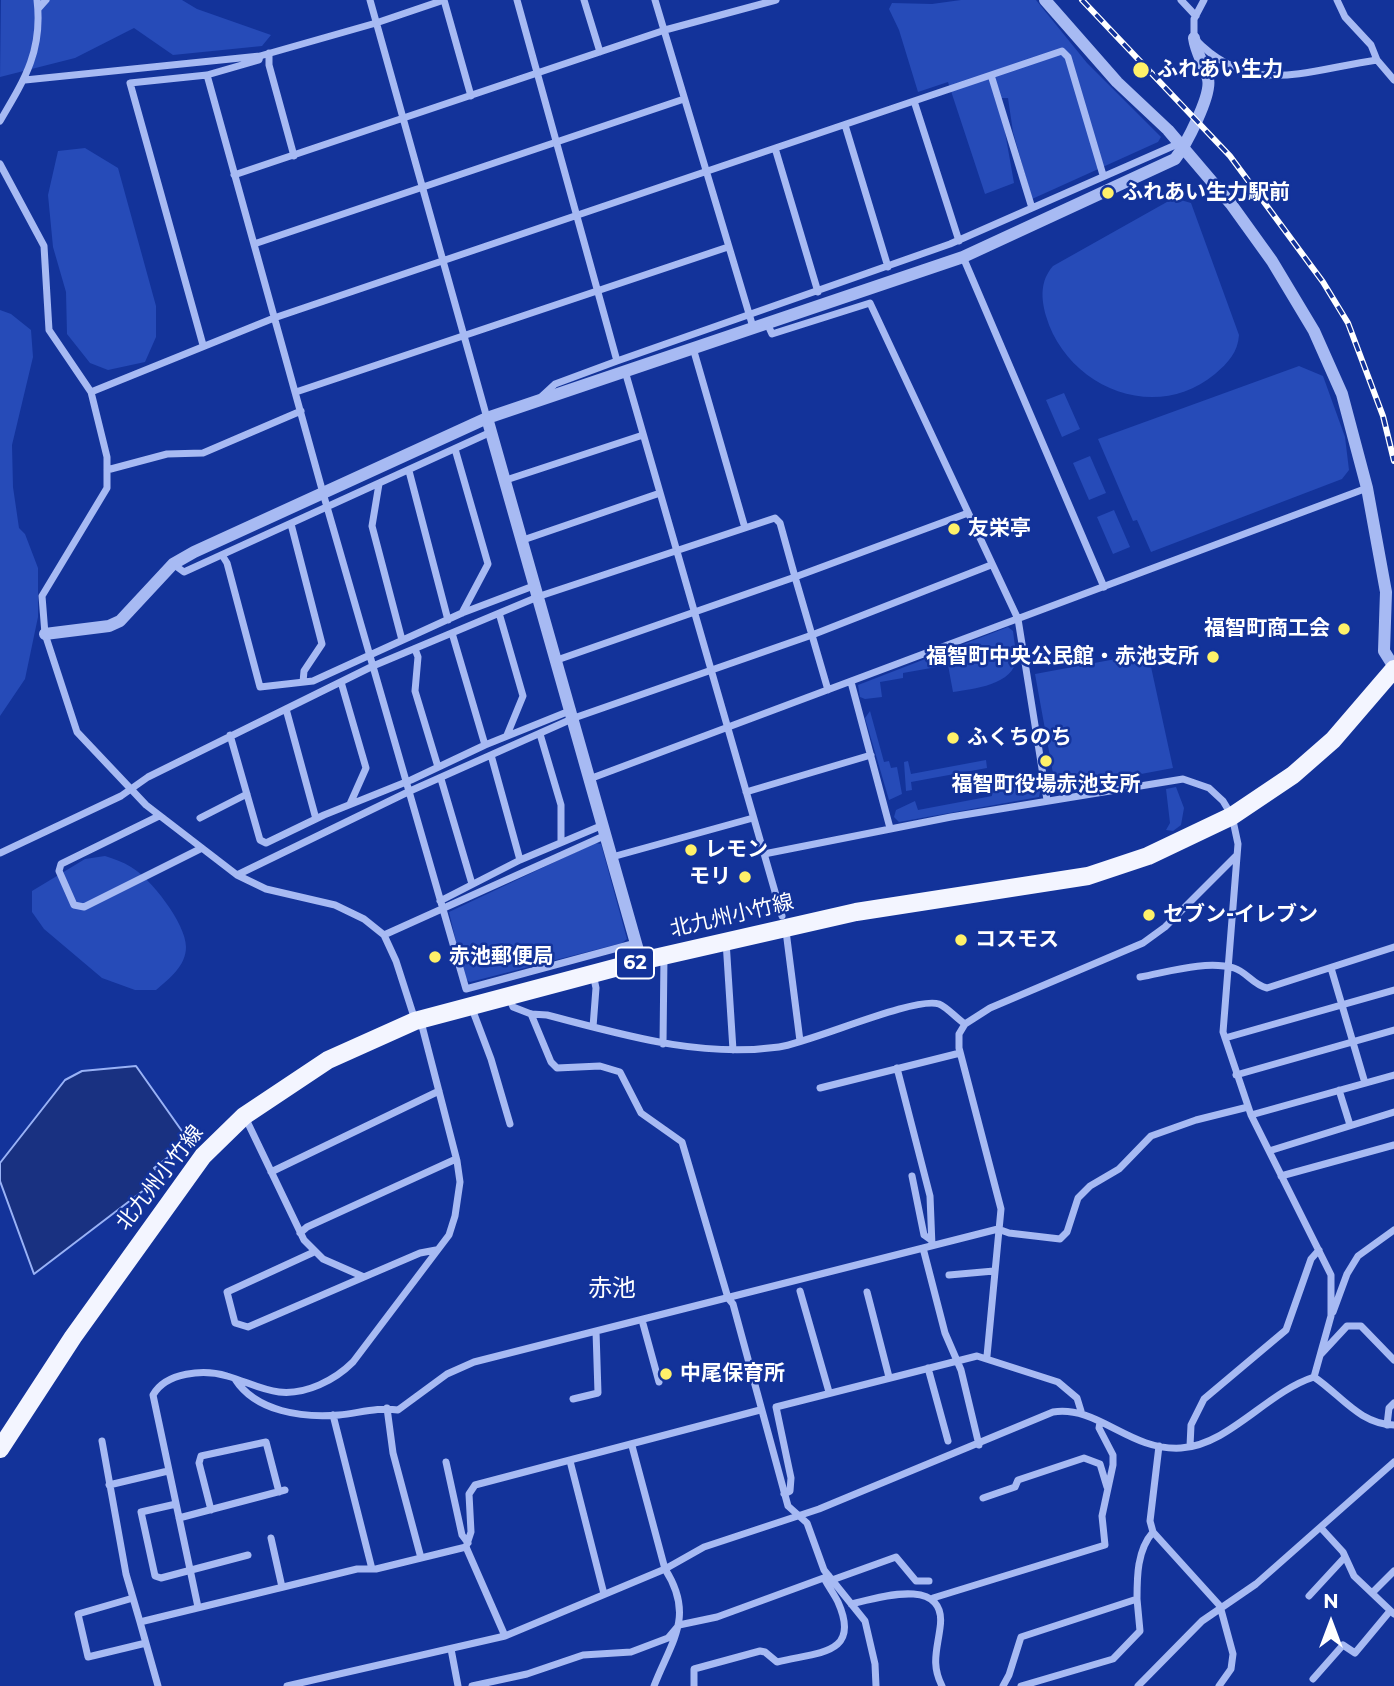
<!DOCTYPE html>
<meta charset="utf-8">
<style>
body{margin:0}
#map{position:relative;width:1394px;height:1686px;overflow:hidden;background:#13339a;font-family:Montserrat,sans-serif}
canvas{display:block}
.north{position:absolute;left:1296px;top:1588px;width:70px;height:70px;-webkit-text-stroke:5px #13339a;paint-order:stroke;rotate:0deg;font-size:19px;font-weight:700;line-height:28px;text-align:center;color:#fff}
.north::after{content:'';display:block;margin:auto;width:24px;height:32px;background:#fff;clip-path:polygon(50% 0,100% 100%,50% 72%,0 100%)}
</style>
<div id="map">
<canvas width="1394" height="1686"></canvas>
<div class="north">N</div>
</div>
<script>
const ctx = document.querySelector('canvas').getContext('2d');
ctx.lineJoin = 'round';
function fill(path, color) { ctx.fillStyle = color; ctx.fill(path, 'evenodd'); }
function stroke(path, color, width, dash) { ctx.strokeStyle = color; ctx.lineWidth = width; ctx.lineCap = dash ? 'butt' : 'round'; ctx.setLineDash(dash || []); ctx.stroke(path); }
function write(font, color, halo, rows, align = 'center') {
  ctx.font = font + ' Montserrat,"Noto Sans JP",sans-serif'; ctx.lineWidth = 5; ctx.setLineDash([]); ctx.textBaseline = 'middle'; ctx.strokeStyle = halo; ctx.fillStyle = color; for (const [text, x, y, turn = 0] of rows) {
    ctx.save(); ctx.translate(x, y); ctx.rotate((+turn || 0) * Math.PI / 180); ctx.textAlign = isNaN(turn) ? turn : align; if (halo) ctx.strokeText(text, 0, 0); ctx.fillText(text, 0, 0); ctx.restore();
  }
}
fill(new Path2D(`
 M1,0H182L197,9L271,35L262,46L173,55L134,28L75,58L0,77Z
 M961,0H1036L1087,63L1161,137L1158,142L1032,199L1013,132L1008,98H999L1014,183L985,194L948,82L918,92L899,30L889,9L892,3L932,4Z
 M85,148L118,168L156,306V337L145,362L108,370L90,363L67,334L66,292L53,247L48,195L58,151Z
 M1174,198L1191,203L1239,335C1238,352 1228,363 1215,374C1155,424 1067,387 1046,316C1041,298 1040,281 1053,266Z
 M0,310L11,314L31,330L33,357L12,445L13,487L19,528L25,534L38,568V617L25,679L0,716Z
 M1299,366L1323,376L1345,437L1349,470L1342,479L1151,552L1137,520L1133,521L1098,439Z
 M1064,393L1080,429L1062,437L1046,400Z
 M1090,456L1106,493L1089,500L1073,463Z
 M1114,510L1130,547L1113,554L1097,517Z
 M1008,627L1013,631C1014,640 1016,650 1016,658C1015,685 972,689 953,692L948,665L903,673V678L880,682L882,697L865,699L860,697L858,685Z
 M1148,653L1173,768L1056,790L1035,674Z
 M870,711L884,762L889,761L891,768L897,767L902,794L889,800L865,718Z
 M986,760L987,768L911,782L912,790L906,791L904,762L908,761L911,774Z
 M1031,780L1041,787L1039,797L899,822L894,817L896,810L915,801L918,810L992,796L991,787Z
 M1176,787L1184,808L1181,825L1173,831L1166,830L1170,823L1166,789Z
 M595,843L601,844L627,939L622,943L470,982L465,979L449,912Z
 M105,856C114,859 123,862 131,867C150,878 186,923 186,947C186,966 169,979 156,990H135L102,978L44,929L32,912V891L85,859Z`), '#264bb8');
const water = new Path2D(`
 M136,1066L189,1141L154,1168L161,1177L34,1274L0,1181V1163L65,1080L82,1071Z`);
fill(water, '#193181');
stroke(water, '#99b2f6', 2);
stroke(new Path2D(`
 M370,0L487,418
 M444,0L471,96
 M517,0L617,361
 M584,0L600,52
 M655,0L753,327
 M1181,0L1196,16
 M1204,0L1194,19V38C1250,98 1306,70 1377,60
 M1337,0L1345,17L1371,45L1377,60L1394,80
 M38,9L46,0
 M269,53V65L294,156
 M207,75L323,493L466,989L636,943
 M991,75L1032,208
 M25,80L260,56L376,23L444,0
 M914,101L1062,51L1068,57L1103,175
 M0,121C25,79 43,50 37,0
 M845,125L888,267
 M775,148L818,292
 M0,164L44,246L49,330L91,392L107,457V488L42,596L45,634L77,732L146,805L237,875L266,889L335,905L364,919L384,935L396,961L415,1020
 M234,175L665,30L776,0
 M254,244L684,99
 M963,257L1104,587
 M767,323L772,334L870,303L1018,619L1047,800
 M203,345L130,83L207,75L259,60L260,56
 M693,348L745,528
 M625,371L782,916
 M91,392L274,318L914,101L959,241
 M296,392L728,247
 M542,396L555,384L617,361L950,244L1180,143
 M455,449L488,564L462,613
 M107,470L167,454L203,453L301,411
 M409,471L448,620
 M506,480L643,435
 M379,484L372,526L402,640
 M291,524L322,644L304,671L303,682
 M523,540L660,493
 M222,555L227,563L260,687L313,681L462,613L536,585
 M173,564L184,572L491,432
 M499,613L523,696L507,735
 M452,633L485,745
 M415,649L418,657L415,691L438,767
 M557,660L795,577L828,690
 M341,682L366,768L350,804
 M851,682L890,828
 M286,709L316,819
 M540,734L561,805V842
 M230,735L260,840L266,843L324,815L411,780L485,745L572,710
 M491,755L520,860
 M592,778L1367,488
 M441,779L472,884
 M746,792L871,755
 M159,816L61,864L59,871L74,905L84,907L200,849
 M200,818L247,794
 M0,853L121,796L148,777L373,666L540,596L775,518L780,523L795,577L968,513
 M764,854L951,817L1183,779L1209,788L1223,801L1232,816L1238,844L1223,1032L1251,1115L1331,1275V1316L1314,1377
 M612,857L753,818
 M237,875L410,791L574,718L812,635L991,565
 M440,901L520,860L603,825
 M786,931L800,1041
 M384,935L606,835
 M726,941L733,1050
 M1331,968L1365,1083
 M593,974L596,988L593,1027
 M1140,977C1168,972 1206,960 1234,968C1247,972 1253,985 1267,988L1394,947
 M508,995L513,1007L531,1014L547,1015C624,1035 699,1058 779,1047C812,1042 915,996 939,1004C947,1007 957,1019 965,1024
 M471,1006L491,1059L510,1124
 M531,1014L551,1062L557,1068L600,1066L620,1072L641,1113L682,1142L728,1298L733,1304L788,1506L807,1523L824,1570L865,1621L875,1664L876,1686
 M1225,1038L1394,990
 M663,1044L664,956
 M897,1068L930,1196L932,1246
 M1236,1075L1394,1030
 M820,1088L960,1053
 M1339,1090L1350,1125
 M1251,1115L1394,1075
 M245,1117L304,1240L323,1259L364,1277L420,1253L436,1250
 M1269,1151L1394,1112
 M271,1172L439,1091
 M912,1176L924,1235L931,1240
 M1281,1176L1394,1145
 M300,1233L307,1227L456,1159
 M923,1248L945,1333L961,1370L979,1445
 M314,1252L227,1292L235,1323L248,1327L364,1277
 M949,1275L994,1271
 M800,1291L829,1392
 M867,1292L889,1377
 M1333,1312L1347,1274L1358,1256L1394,1230
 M642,1320L659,1382
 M1321,1354L1347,1326H1361L1394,1360
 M987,1356L1001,1209L959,1048V1034L965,1024L990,1008L1143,943L1165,927L1236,856
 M928,1368L948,1441
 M1314,1377C1341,1395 1359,1424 1394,1425
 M235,1379C256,1412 303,1418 339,1415C359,1413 378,1407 398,1410L447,1374L474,1362L998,1229L1009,1233L1060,1239L1067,1232L1078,1198L1090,1186L1119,1169L1151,1136L1196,1120L1248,1107
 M573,1399L598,1393L596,1331
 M387,1408L393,1453L421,1558
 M333,1415L372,1569
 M1387,1425L1389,1408L1394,1403
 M102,1441L126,1574L140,1622
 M632,1446L665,1569C695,1616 672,1640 654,1686
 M1159,1446L1150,1521L1153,1532L1220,1606L1233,1654L1231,1669L1219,1686
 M1190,1446L1191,1425L1204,1399L1286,1330L1311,1259L1319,1250
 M570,1461L604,1594
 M446,1462L462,1535L468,1543
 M109,1485L168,1471
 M784,1494L790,1491L791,1478L776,1407L977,1356L1058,1382L1077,1398L1081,1411
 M983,1498L1015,1487L1018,1480L1084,1458L1100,1464L1107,1487
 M176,1504L141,1512L155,1576L161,1578L248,1555
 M211,1510L199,1463L201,1456L266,1442L279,1492
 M179,1518L285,1490
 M1321,1528L1343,1552L1354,1576L1394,1614
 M271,1538L282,1587
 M832,1580L896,1557L916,1581H929
 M1372,1593L1394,1571
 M1309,1596L1345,1557
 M133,1598L78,1614L88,1657L146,1643
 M933,1598L1105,1545L1102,1516L1113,1465V1455L1099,1428L1100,1422
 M851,1604C880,1597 948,1576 940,1628C937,1651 931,1664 942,1686
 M198,1607L153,1395C166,1372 204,1369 227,1376C245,1381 261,1390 279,1392C306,1395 335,1380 353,1362L449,1235L455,1216L460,1182L457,1161L421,1022
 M505,1636L466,1547L471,1532L469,1494L475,1485L760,1410
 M451,1649L458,1686
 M1313,1679L1343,1645L1355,1653L1390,1611
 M158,1686L140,1622L357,1569H376L466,1547
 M287,1686L505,1636L665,1569L704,1547L819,1509L1053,1412C1098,1405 1129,1451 1181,1448C1229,1445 1267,1392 1314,1377
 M472,1686L527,1674L583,1655L631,1652L668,1638L679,1625L717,1617L829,1576
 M694,1686V1669L760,1651L765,1652L777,1662C816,1652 862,1656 838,1602C834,1594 828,1586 824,1578
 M1003,1686L1009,1675L1021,1637L1137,1599C1137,1577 1137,1550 1153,1532
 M1021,1686L1113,1659L1140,1631L1137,1599
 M1138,1686L1202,1621L1256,1584L1394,1462`), '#a7baf3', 7);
stroke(new Path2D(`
 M1045,0L1117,82L1168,130L1231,204L1272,261L1314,331L1342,394L1367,488L1386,592L1384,651L1394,667
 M487,418L641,961
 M45,634L109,626L120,621L173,564L194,552L487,418L963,257L1175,159C1186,145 1212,95 1208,79C1204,64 1196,53 1194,38`), '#a7baf3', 12);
stroke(new Path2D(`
 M0,1449L73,1337L203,1156L244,1116L328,1060L415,1021L641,961L856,912L1088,876L1148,856L1232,816L1293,775L1333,740L1394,669`), '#f3f5ff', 18);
const rail = new Path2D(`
 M1082,0L1230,156L1323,282L1348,323L1383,416L1394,461`);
stroke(rail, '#fff', 6);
stroke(rail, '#13339a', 3.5, [10]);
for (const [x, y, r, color] of [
 [1141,70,9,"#fff169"],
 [1108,193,7,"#fff169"],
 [954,529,7,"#fff169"],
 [1344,629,7,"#fff169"],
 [1213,657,7,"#fff169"],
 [953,738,7,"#fff169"],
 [1046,761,7,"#fff169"],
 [691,850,7,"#fff169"],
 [745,877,7,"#fff169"],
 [1149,915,7,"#fff169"],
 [961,940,7,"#fff169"],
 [435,957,7,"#fff169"],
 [666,1374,7,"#fff169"]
]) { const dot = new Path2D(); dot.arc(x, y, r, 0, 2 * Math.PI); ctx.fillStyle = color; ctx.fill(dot); stroke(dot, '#13339a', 2.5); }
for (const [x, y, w] of [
 [635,963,38]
]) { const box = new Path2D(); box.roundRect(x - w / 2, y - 15.5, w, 31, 5); ctx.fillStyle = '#13339a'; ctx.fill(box); stroke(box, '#fff', 2); }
write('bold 19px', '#fff', null, [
 ["62",635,963]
]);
write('bold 21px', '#fff', '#13339a', [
 ["ふれあい生力",1157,70],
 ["ふれあい生力駅前",1122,193],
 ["友栄亭",968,529],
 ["福智町商工会",1330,629,"right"],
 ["福智町中央公民館・赤池支所",1199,657,"right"],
 ["ふくちのち",967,738],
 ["福智町役場赤池支所",1046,785,"center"],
 ["レモン",705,850],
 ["モリ",731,877,"right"],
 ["セブン-イレブン",1163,915],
 ["コスモス",975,940],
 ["赤池郵便局",449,957],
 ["中尾保育所",680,1374]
], 'left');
write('21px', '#fff', '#13339a', [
 ["北九州小竹線",732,916,-13],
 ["北九州小竹線",160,1178,-52]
]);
write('24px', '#fff', '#13339a', [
 ["赤池",612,1289]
]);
</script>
